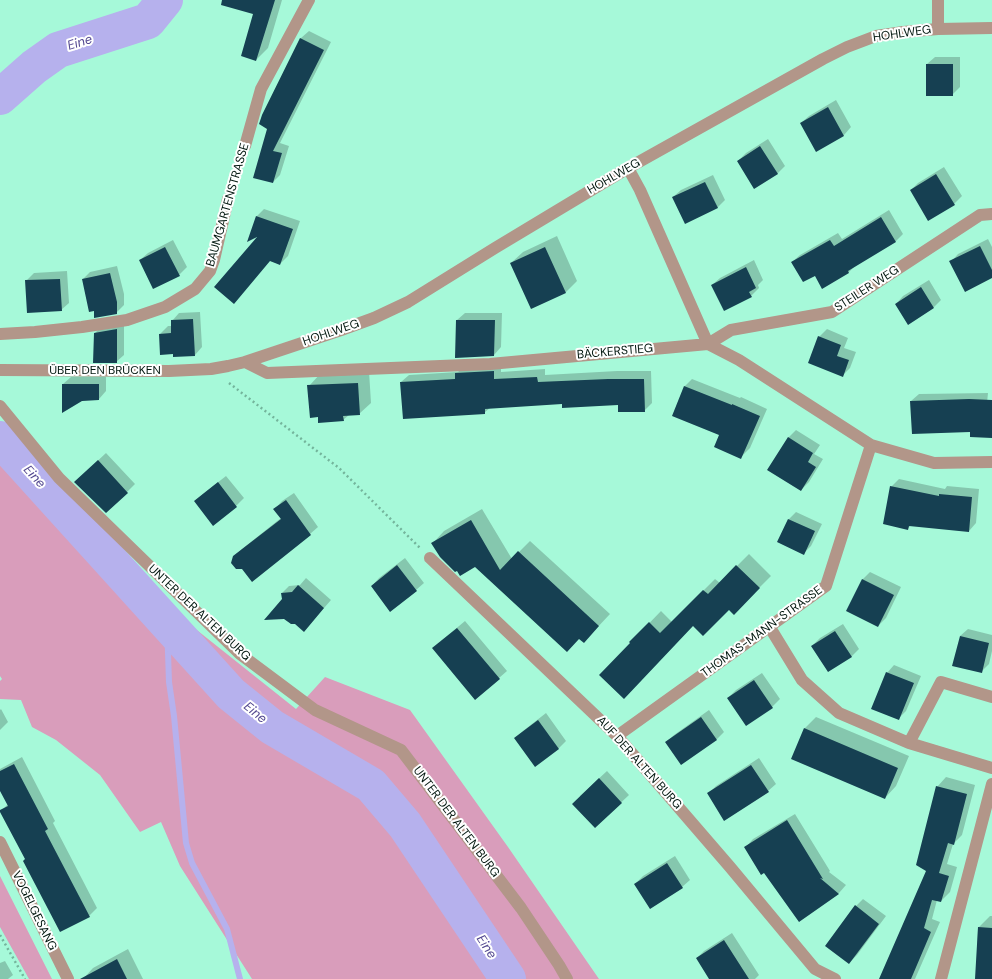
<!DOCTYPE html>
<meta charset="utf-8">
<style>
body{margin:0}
canvas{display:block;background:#a6f9d9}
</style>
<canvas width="992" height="979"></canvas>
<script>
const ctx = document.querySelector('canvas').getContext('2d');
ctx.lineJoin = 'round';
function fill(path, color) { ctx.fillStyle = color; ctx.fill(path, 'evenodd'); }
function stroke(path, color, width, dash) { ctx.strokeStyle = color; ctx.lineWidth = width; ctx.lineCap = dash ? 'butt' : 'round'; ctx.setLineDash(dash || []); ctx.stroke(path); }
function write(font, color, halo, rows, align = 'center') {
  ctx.font = font + ' "DM Sans",sans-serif'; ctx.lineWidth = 4; ctx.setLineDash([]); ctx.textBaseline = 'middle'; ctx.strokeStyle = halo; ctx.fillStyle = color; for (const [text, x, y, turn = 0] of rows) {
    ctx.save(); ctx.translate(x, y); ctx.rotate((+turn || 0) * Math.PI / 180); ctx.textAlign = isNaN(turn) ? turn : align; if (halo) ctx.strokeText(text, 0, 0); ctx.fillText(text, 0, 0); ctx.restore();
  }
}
fill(new Path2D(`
 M0,424L55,489L193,627L296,709L325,677L410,710L508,847L599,979H252L180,866L161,822L140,832L100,775L56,740L32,727L21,700L0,699V681L2,679L0,676Z
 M0,876L52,979H29L0,927Z`), '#d99dbb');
fill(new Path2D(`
 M247,0H282L268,48L256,60L254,13Z
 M309,31L331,42L280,143L289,146L280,175L273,182L269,128L262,115L301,38Z
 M935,57H960V87L952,95L927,64Z
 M836,100L851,127L844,135L816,150L801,123L809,116Z
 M768,139L785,166L777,174L738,161L746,153Z
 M944,167L962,196L954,204L911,190L918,183Z
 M713,175L725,200L717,208L673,197L681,190Z
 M264,209L300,221L288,256L280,264L270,261L261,234L257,216Z
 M889,210L903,234L896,241L856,265L849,272L823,287L815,274L792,262L800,255L838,233L842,239Z
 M557,236L577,281L566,292L532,308L511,263L523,252Z
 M988,239L992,247V277L951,262L958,254Z
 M173,240L187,267L179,275L140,260L148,253Z
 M754,260L763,280L758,285L759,288L751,296L724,309L712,285L720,278Z
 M117,266L124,294V305L116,313L95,309L83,279L90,272Z
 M67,271L69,303L61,310L26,281L34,273Z
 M929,280L941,300L934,307L896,304L903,296Z
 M200,312L202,347L195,355L173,353L160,334L168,326H172V321L179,313Z
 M465,313H502L501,347L494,355L457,320Z
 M124,322V355L116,362L95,333L102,326Z
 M827,329L848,338L844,348L856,352L850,368L843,375L819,337Z
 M501,364V372L545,369V375L617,371H651L652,403L644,411L619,404L563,403L491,407L484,413L401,382L409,375L458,372L464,366Z
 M369,371L371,403L359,414L349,415L343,420L319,416L309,386L320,374Z
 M71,377H106V391L99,399L63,384Z
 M692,379L740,398L741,397L767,409L750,448L742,456L720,434L684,387Z
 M988,393L985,423L911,401L919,394Z
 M796,430L820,445L814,454L823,459L809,482L801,490L788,438Z
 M106,453L135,484L127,492L75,482Z
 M226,476L244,498L236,506L213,524L195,501L203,494Z
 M899,479L945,489L947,486L979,489L976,523L969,531L911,525L908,528L891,487Z
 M294,493L318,527L310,534L243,568L234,557L242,549L281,518L275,509L282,501Z
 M482,509L512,559L530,541L610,614L595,630L433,543L444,531Z
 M796,512L822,524L811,546L803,554L778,542L789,519Z
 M749,554L771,576L734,613L729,608L694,625L631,643V642L661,611L672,622L715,579L720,583Z
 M405,558L424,583L416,590L372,586L379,578Z
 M870,572L901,587L886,618L878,626L862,580Z
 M306,578L331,600L311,623L283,600L282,593L289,586L300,585Z
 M465,621L507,671L499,678L441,641Z
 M843,624L859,649L851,657L812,646L820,638Z
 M968,629L992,635V651L989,664L981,672L960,636Z
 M894,665L921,676L906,711L898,719L887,673Z
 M762,673L780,699L772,707L746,724L728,698L736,690Z
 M1,709L8,722L0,730V710Z
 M709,710L724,732L717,739L666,742L674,735Z
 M546,713L566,741L559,748L535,766L515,738L523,731Z
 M816,717L909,756L896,786L885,798L792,758L805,728Z
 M22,757L55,821L53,823L97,908L89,916L61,931L26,859L1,811L8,804L0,789V769Z
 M759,758L776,784L768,791L708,794L716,786Z
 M607,771L629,795L595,827L580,796Z
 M946,777L975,785L962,835L953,844L947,864L957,867L950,892L941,901L937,900L932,919L940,922L915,979H880L927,871L937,787Z
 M795,814L830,871L829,872L846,885L839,893L799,920L746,847L753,839Z
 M675,856L690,880L682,887L635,884L643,876Z
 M863,899L886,916L857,955L849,963L856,906Z
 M990,916H992V979H976L978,928Z
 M732,933L759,975L755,979H710L697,958L704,951Z
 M128,949L143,979H83L93,968Z
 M5,961L13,975L8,979H0V963Z`), '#0003');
stroke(new Path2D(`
 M167,623L169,682L174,716L186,843L192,863L227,929L240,979`), '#b6b1ed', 6);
stroke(new Path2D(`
 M0,97L34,67L58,50L148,21L165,0
 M0,439L231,694L272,727L371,785L405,825L508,979`), '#b6b1ed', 36);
fill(new Path2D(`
 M222,0H275L256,61L241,56L253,14L221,5Z
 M300,38L324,50L273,151L282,153L273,183L253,178L267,129L259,124L262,115Z
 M926,64H953V96H926Z
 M828,107L844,136L816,152L800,123Z
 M760,146L778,174L754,189L737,161Z
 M936,174L955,205L928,221L910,190Z
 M705,182L718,208L685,224L672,197Z
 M256,216L293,229L280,265L270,261L234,304L214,287L257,237L247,242Z
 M881,217L896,242L848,271L849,273L822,289L815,276L803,282L791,262L830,240L834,246Z
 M980,246L992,270V278L965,292L949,261Z
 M165,247L180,276L153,289L139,260Z
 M545,247L566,293L531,309L510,263Z
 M746,267L756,288L749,292L752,297L724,311L711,285Z
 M110,273L117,302V314L94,318V311L89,312L82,279Z
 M60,279L62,311L27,313L25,280Z
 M921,287L934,308L908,325L895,304Z
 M193,319L195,356L173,357V354L160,355L159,334L171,333V320Z
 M456,320H495L494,356L455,358Z
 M117,329V363H93L94,333Z
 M818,336L841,345L837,356L849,360L843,377L808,363Z
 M494,371V379L537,377L538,382L608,379H644L645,412H618V405L562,408V404L485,409V414L403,419L400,382L455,379V373Z
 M358,383L360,415L343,416L344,421L318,423V417L310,418L307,385Z
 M62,384H99V400L82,401L62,413Z
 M684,386L732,405V404L760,416L741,459L714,447L719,435L672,416Z
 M969,399L992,400V438L970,437V432L912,434L910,401Z
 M788,437L813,453L808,462L816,467L801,491L767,470Z
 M98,460L128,493L106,513L74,482Z
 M218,482L237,507L213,526L194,501Z
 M890,486L939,496V494L972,497L969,532L909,526L908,530L883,524Z
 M286,500L311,535L252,582L242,569H236L231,563L233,556L281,519L273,509Z
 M788,519L815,531L804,555L777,542Z
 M471,520L500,570L518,551L599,626L584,643L579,639L567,652L475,567L460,576L457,571L455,572L440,557L431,543Z
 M397,565L417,591L390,612L371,586Z
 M736,565L760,588L734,615L729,610L703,636L693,626L624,699L599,675L630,643L629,642L649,622L660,633L703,590L708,594Z
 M862,579L894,595L878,627L846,611Z
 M298,585L324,608L304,632L295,624H291L284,619L264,620L282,599L281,593L292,592Z
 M457,628L500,679L475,700L432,648Z
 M835,631L852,657L828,672L811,646Z
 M960,636L989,643L982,673L952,666Z
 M886,672L914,683L899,720L871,709Z
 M754,680L773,708L746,726L727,698Z
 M701,717L717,740L681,765L665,742Z
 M538,720L559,749L535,767L514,738Z
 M804,728L898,768L885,799L791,759Z
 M14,764L48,829L45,831L90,917L60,932L23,861L25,859L0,812V810L8,806L0,791V771Z
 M751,765L769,792L724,821L707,793Z
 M599,778L622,803L595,828L572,804Z
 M936,786L967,794L954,845L948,843L939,873L949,876L941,902L932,900L924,928L931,932L911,979H879L926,871L916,865Z
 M787,820L823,879L820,878L839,894L799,922L764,873L761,875L744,847Z
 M667,863L683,888L650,909L634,884Z
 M855,905L879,924L849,964L825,946Z
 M978,927L992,928V979H975Z
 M724,940L749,979H709L696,958Z
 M117,959L127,979H80Z`), '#164052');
stroke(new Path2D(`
 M232,185L240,160
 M229,383L339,468L420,548
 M0,935L25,979`), '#74b59c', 2.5, [2, 3]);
stroke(new Path2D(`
 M938,0V29
 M245,146L261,89L309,0
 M628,168L640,190L708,344
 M0,334L35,332L82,327L127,320L165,307L195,289L210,271L214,260L228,199
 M708,344L731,330L832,312L980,215L992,214
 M245,362L341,330L374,318L408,302L495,248L628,168L823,59L847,47L876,36L903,32L938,29L992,28
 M0,370L169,371L211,369L228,366L245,362L267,373L490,364L708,344L739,360L871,445L934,463L992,462
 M0,406L59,478L240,654L315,710L401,750L521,908L559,965L567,979
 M430,558L617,736L730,867L815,969L835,979
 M769,626L802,680L839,713L909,743L992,768
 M617,736L826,586L871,445
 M909,743L941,682L992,697
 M0,842L68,979
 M941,979L992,784`), '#b29689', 12);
write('12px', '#00160e', '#fff', [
 ["HOHLWEG",902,34,-8],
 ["HOHLWEG",614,177,-30],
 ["BAUMGARTENSTRASSE",228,205,-74],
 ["STEILER WEG",867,289,-33],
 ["HOHLWEG",331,333,-19],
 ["BÄCKERSTIEG",615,352,-5],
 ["ÜBER DEN BRÜCKEN",105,371],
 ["UNTER DER ALTEN BURG",199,613,43],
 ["THOMAS-MANN-STRASSE",762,632,-36],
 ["AUF DER ALTEN BURG",639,763,48],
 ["UNTER DER ALTEN BURG",456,822,53],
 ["VOGELGESANG",34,911,64]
]);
write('italic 13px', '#534890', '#fff', [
 ["Eine",80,43,-18],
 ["Eine",34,477,48],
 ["Eine",255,713,39],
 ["Eine",486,947,56]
]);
</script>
